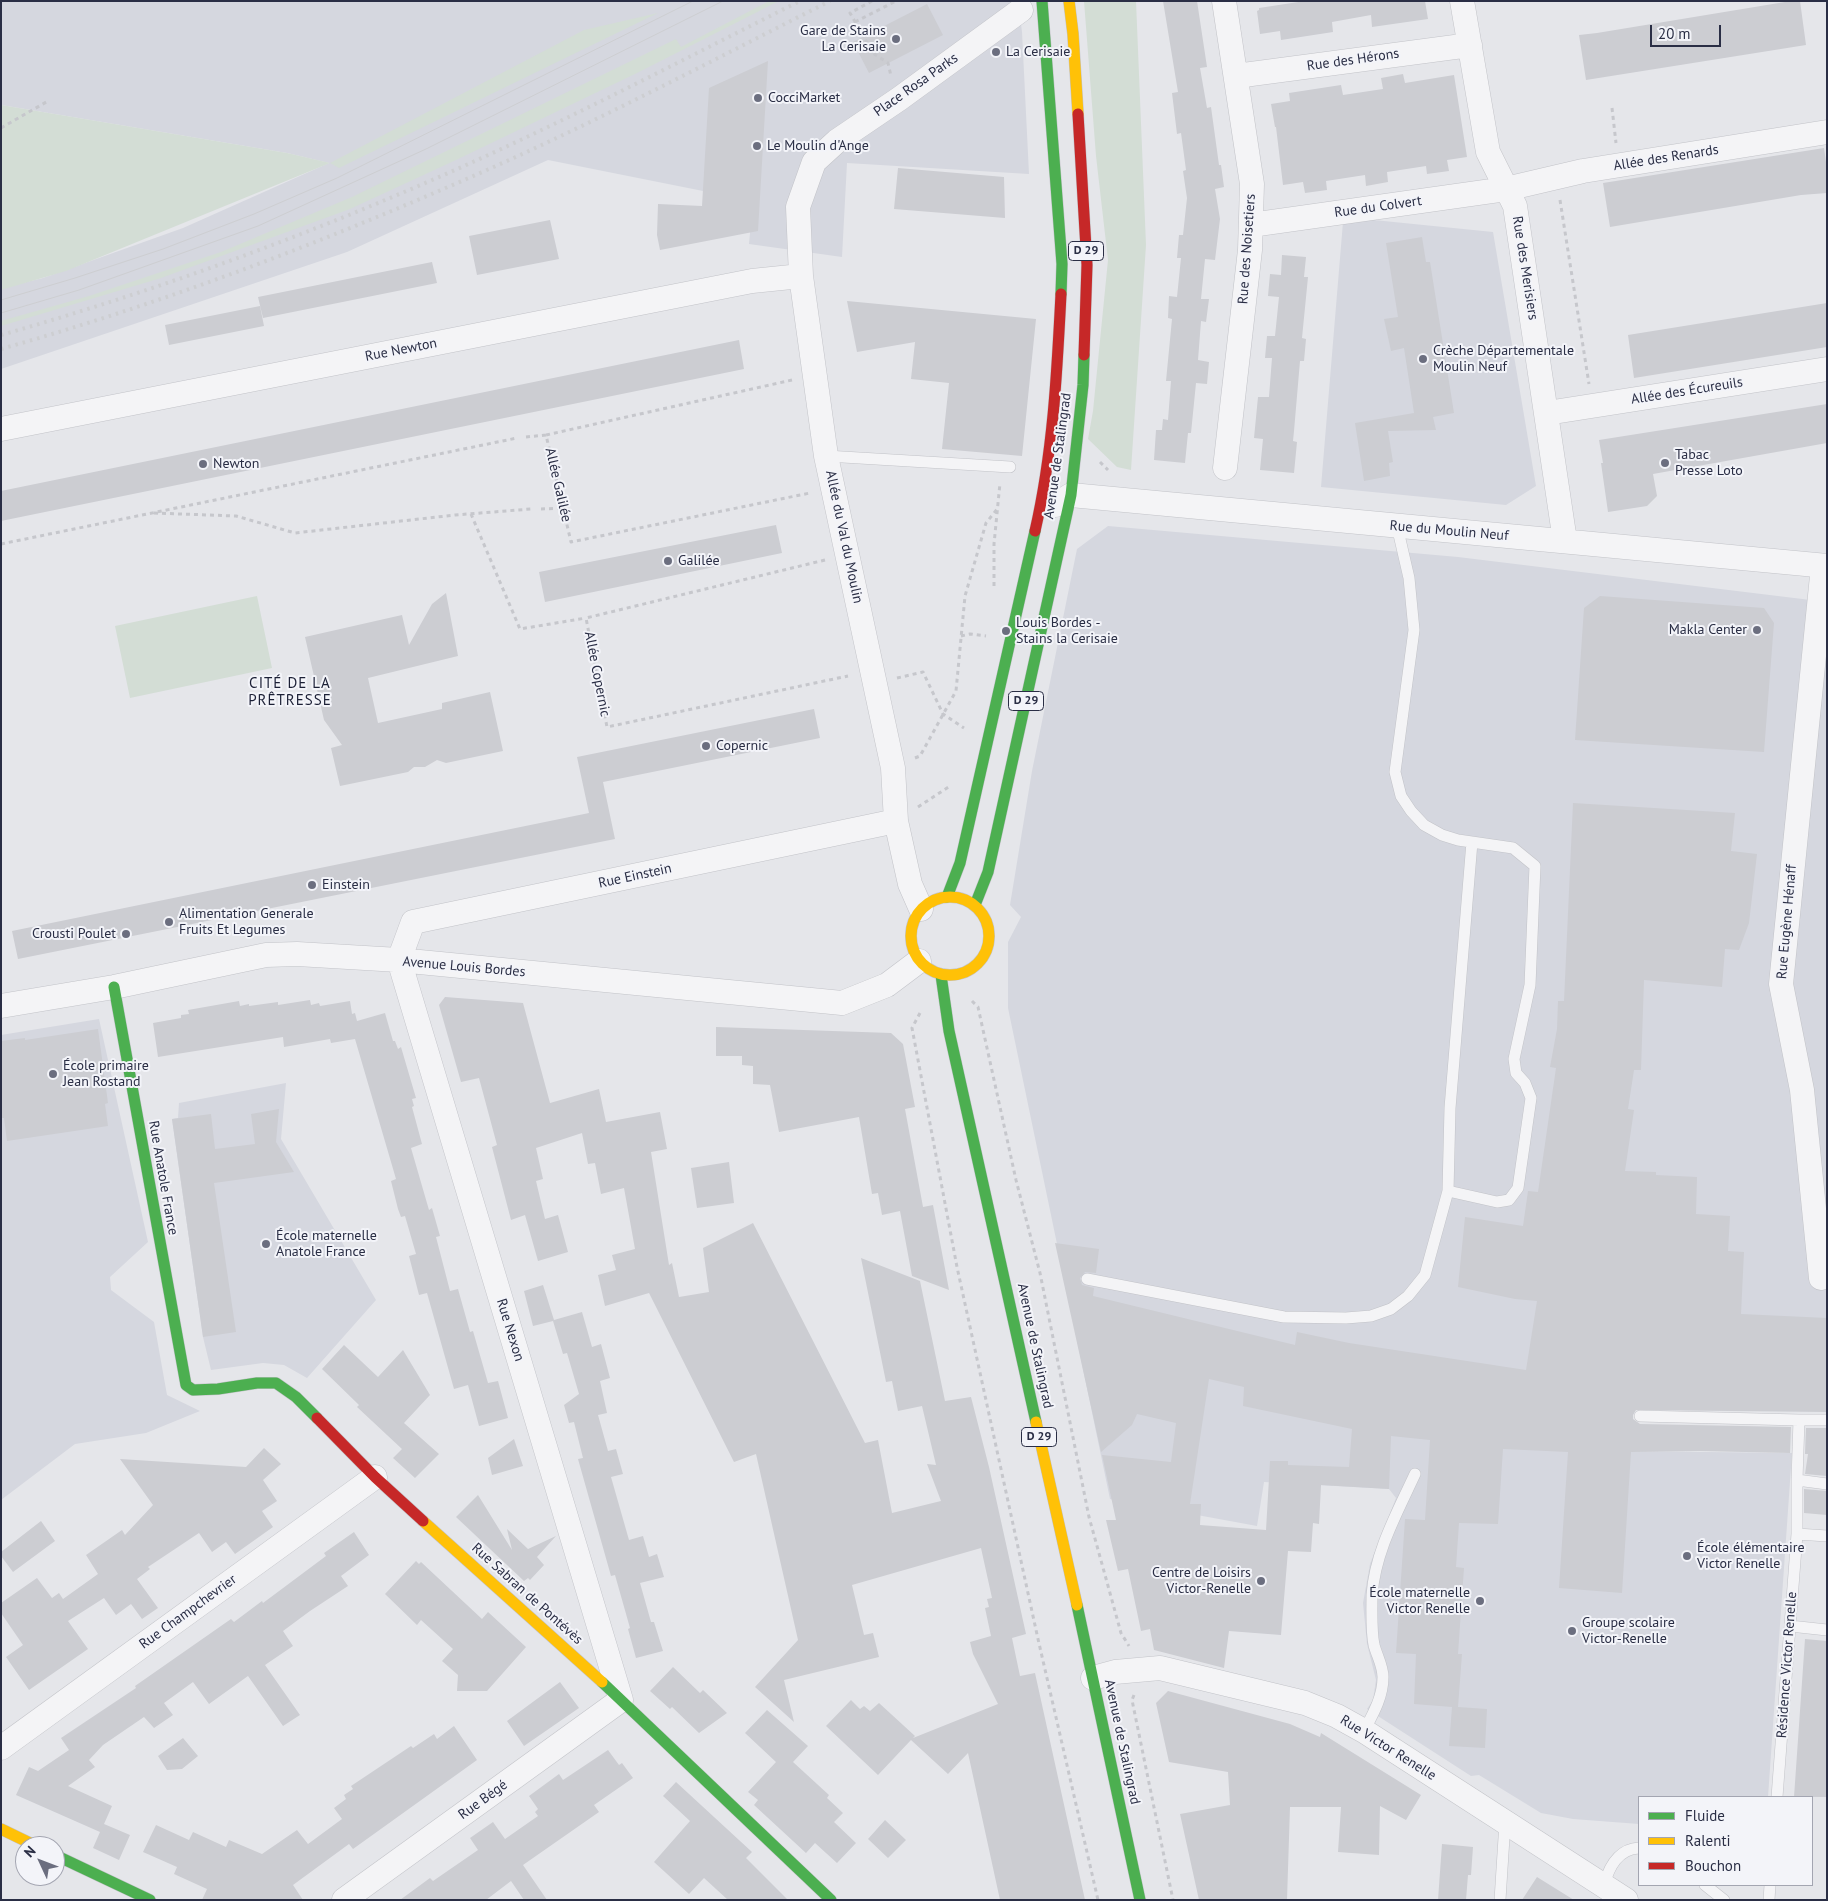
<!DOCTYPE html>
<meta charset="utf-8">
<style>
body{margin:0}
#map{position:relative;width:1828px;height:1901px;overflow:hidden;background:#e5e6ea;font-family:"PT Sans",sans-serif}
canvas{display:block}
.frame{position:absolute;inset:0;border:2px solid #2a2e45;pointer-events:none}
.legend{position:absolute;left:1638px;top:1796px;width:175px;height:90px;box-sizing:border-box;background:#f3f4f9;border:1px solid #a3a5b1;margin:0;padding:6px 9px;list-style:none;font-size:15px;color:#2a2e45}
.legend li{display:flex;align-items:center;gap:10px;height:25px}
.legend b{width:25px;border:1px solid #a3a5b1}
.north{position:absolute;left:15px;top:1836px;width:50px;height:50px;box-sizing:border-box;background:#f3f4f9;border:1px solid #a3a5b1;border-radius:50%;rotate:313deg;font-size:14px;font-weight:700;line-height:20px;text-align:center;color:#2a2e45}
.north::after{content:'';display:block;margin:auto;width:18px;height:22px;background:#6b6e7f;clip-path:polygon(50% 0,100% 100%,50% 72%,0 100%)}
.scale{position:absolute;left:1650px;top:25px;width:71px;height:22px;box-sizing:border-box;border:2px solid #2a2e45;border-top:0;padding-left:6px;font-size:15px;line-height:18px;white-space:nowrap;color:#2a2e45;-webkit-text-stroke:4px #f3f4f9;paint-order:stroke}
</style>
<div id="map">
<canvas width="1828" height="1901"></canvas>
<div class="frame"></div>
<ul class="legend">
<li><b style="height:6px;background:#4caf50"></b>Fluide</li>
<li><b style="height:6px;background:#ffc107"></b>Ralenti</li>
<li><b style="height:6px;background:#c62828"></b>Bouchon</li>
</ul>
<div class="north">N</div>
<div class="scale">20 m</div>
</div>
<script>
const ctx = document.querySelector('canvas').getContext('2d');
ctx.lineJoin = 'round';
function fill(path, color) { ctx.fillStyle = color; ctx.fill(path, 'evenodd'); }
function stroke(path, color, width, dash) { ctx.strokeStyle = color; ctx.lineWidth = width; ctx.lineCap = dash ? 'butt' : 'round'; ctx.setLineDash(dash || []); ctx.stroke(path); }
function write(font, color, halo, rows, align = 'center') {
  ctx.font = font + ' "PT Sans",sans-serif'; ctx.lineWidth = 4; ctx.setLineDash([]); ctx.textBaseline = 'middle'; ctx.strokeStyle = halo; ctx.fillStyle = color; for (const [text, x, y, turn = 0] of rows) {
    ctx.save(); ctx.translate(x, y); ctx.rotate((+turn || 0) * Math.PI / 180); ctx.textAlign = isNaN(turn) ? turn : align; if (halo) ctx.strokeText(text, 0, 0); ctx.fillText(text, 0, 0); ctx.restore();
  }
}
fill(new Path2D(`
 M1,1H1018L1022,32L1029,174L847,163L842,257L749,244L753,201L548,160L347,252L1,369V288L43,278L183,228L329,163L287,153L1,105Z
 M1364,219L1493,232L1536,486L1506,505L1321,487L1343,222Z
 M1108,526L1458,557L1827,602V1394L1627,1387L1624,1451L1792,1453L1768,1797H1639V1824L1573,1819L1541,1813L1479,1775L1471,1776L1367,1709L1373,1700L1376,1680L1367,1644L1363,1603L1370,1564L1396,1498L1389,1489L1264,1482L1257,1526L1110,1499L1008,1008V942L1021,917L1010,905L1032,771L1077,549Z
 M99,1019L148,1242L110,1277L111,1290L154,1322L167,1395L200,1411L146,1433L75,1444L1,1500V1035Z
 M286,1083L281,1139L376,1300L307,1378L284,1365L263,1363L211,1370L203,1337L172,1119L178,1118L179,1103Z`), '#d5d7df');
fill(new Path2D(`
 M769,1H779L637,73L456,160L350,209L161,278L1,326V321L89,296L221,252L352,197L676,39L681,47Z
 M1084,1H1136L1146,245L1131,470L1117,467L1088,439L1093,411L1108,260L1096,156Z
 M658,13L339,168L330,163L66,271L1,290V105L287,153L330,163L584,30Z
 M257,596L272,668L130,698L115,626Z`), '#d3ddd5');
fill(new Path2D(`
 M1163,1H1197L1207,67L1200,68L1207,108L1211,107L1219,165H1221L1224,187L1215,189L1220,219L1215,260L1205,259L1201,299H1209L1206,322L1201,321L1198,360L1209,362L1207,384L1196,383L1191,433H1188L1185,463L1154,460L1156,430H1162L1163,419L1168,420L1171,381H1166L1172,319L1168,318L1169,296L1177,297L1181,258H1177L1179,235H1183L1187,198L1183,171L1186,170L1181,133L1177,134L1172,93L1178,92Z
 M1305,1H1425L1428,19L1372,27L1371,15L1332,22L1333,32L1281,40L1280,31L1260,34L1257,11L1259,10V8Z
 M1791,1H1800L1806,45L1586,80L1579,35L1597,33Z
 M927,4L943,35L869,73L853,42Z
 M768,61L758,231L660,250L657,235L658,204L702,206L709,88Z
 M1403,74L1405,83L1454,75L1467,157L1447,160L1449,171L1427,174L1426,166L1387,172L1388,182L1366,186L1365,175L1326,181L1327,190L1305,193L1303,182L1283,185L1276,127H1275L1271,104L1290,101L1289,93L1341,85L1343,95L1383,89L1381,78Z
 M1824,148L1827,169V193L1801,195L1610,227L1603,183Z
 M898,168L1004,177L1005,218L894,209Z
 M550,220L559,259L477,275L469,236Z
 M1422,237L1426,262H1430L1454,413L1433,417L1436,430L1388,431L1393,462L1389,463L1390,476L1364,481L1355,423L1414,413L1404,348L1391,351L1384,319L1398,317L1386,243Z
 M1282,255L1306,257L1304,277H1308L1302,338L1306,339L1304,361H1300L1294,431L1293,441L1297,442L1294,473L1260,470L1263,439L1254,438L1258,397H1269L1272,358H1265L1267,336H1275L1279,297L1268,296L1270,274L1281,275Z
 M432,262L437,283L263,318L258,297Z
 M847,301L1036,319L1022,456L942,449L949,383L911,379L915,342L857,352Z
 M1827,303V347L1634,378L1628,335Z
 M260,306L264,326L169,345L165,325Z
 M739,340L744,369L1,521V491Z
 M1827,404V443L1653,474L1657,496L1647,506L1608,512L1601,463H1603L1599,440Z
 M776,525L782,553L545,602L539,572Z
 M446,593L458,656L368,678L378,723L442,709V703L490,692L503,751L446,763L437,760L425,767H414L408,772L340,786L331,748L342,745L324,720L305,637L402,615L409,645L432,604Z
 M1600,596L1764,608L1774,623L1764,752L1575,740L1584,608Z
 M814,709L820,738L603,782L615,839L18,959L12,931L589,813L577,757Z
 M1573,803L1735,813L1731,851L1757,854L1749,923L1739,950L1725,949L1722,987L1644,980L1641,1070H1634L1628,1109L1634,1110L1625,1171L1656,1172V1175L1697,1177L1696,1214L1730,1216L1728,1251L1744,1252L1741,1314L1827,1318V1412L1636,1410L1633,1415V1419L1640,1424L1791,1427L1790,1453L1700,1451L1631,1452L1622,1593L1559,1588L1568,1452L1503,1449L1498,1524L1459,1523L1456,1567L1464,1568L1458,1654H1462L1458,1707L1487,1709L1485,1748L1449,1746L1452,1707L1414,1704L1416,1654L1396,1653L1405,1519L1425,1520L1430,1440L1391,1436L1389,1489L1321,1485L1319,1524L1313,1523L1311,1552L1288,1551L1281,1635L1229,1631L1224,1668L1154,1650L1150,1629L1141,1631L1128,1569L1118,1571L1106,1520H1116L1102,1455L1171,1462L1176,1423L1137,1414L1132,1425L1101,1452L1055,1243L1099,1249L1096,1273L1085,1272L1080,1278L1082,1285L1094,1288L1093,1296L1295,1345L1297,1332L1349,1343L1526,1370L1537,1301L1515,1299L1458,1287L1465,1217L1523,1226L1528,1191L1538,1192L1556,1068L1550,1067L1557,1029L1558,1001H1564ZM1209,1379L1244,1387L1243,1406L1352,1429L1349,1467L1288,1465V1461H1270L1266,1530L1200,1525L1201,1504H1190Z
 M445,997L523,1003L550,1103L599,1089L606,1122L660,1112L667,1149L651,1152L669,1265L672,1263L679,1297L709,1292L703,1248L753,1223L865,1443L878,1440L892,1513L941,1501L927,1464L936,1465L922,1406L898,1411L892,1381L886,1382L861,1258L920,1281L945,1401L971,1397L989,1467L1026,1634L1012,1638L1020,1676L1035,1673L1085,1900H1000L968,1753L948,1774L911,1740L878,1775L826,1726L851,1700L860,1709L864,1706L870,1711L879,1703L915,1736L913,1738L998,1704L973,1654L970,1642L991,1636L985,1608L989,1607L987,1599L992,1598L981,1548L852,1585L864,1635L873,1633L879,1657L784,1680L794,1722L755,1687L798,1640L756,1454L734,1462L649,1293L605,1306L598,1275L616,1270L612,1255L635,1249L624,1188L601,1194L595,1163L588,1164L582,1133L536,1148L543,1179L536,1181L545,1219L558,1215L568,1252L538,1261L525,1215L511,1220L492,1147L497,1145L479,1078L461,1082L439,1005Z
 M310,1000L311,1005L319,1003L320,1006L350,1001L352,1014L355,1013L357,1021L385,1013L393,1041H395L398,1049L401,1047L416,1098L412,1099L414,1106L412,1107L422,1144L411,1148L429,1210L432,1208L440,1236L436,1237L450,1291L458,1289L470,1332L473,1331L488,1383L498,1381L508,1418L479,1426L468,1385L454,1389L427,1293L419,1295L409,1256L416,1254L405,1216L401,1217L398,1209L391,1181L396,1179L355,1039L331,1043L330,1039L284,1047L283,1037L158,1057L153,1023L181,1018V1015L189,1014L188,1010L239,1001L240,1006L249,1004V1006L278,1002V1005Z
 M716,1027L891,1033L903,1044L915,1107L905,1109L923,1207L933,1205L949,1290L912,1276L900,1211L882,1215L878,1193L872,1194L859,1117L779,1132L770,1085L753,1084V1066L742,1065V1056H716Z
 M98,1029L108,1103L105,1104L108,1126L7,1141L4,1118H1V1041L25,1038V1040Z
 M279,1109L276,1142L294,1172L214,1183L236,1332L203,1337L172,1119L211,1114L215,1149L255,1144L251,1114Z
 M729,1162L734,1203L697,1208L691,1168Z
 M543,1285L554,1320L582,1312L592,1347L601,1344L610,1378L600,1381L607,1413L598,1415L608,1451L616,1449L623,1474L611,1477L629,1540L643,1536L649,1557L657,1554L664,1577L640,1583L651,1622H654L663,1651L636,1658L628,1629L630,1628L615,1575L611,1576L578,1459L583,1458L574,1422L569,1423L564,1405L579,1394L567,1353L563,1354L553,1321L533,1326L524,1291Z
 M344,1345L378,1377L403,1350L430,1395L404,1423L439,1454L415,1478L393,1458L402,1449L357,1407L359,1405L322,1369Z
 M1806,1428H1827V1476L1805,1474L1808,1454H1805Z
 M514,1439L523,1466L492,1475L488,1458Z
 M264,1448L281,1464L263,1480L277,1501L262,1511L273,1527L235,1554L226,1542L212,1552L199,1533L148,1567L150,1569L137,1579L158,1608L142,1619L131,1604L116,1615L104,1598L68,1621L88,1649L29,1690L6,1657L23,1645L1,1613V1603L37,1578L52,1598L59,1593L63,1599L98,1574L86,1555L122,1530L125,1535L153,1505L120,1459L246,1467Z
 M1804,1489L1827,1491V1515L1804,1513Z
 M478,1495L512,1550L507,1529L528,1549L556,1536L537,1557L544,1565L530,1580L528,1578L524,1581L456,1517Z
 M41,1521L55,1541L13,1572L1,1556V1552Z
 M354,1532L369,1555L341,1576L348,1586L310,1611L283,1631L293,1646L265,1665L300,1715L283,1726L248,1676L209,1704L193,1682L164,1703L173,1715L154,1728L144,1717L103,1745L89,1760L95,1767L68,1786L112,1806L104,1824L130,1835L119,1860L93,1848L100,1832L16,1795L29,1767L38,1771L69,1750L61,1738L136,1688L135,1686L231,1619L234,1622L262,1601L263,1603L326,1556L324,1553Z
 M416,1561L419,1564L421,1562L482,1619L488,1612L526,1647L487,1691H457L458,1675L442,1661L453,1649L421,1620L417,1625L385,1594Z
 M1805,1639L1827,1641V1797H1794Z
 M673,1667L700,1693L703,1690L727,1713L699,1733L672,1707L670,1709L650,1691Z
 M560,1682L579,1708L524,1746L507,1721Z
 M1168,1691L1290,1724L1320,1737L1321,1733L1421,1795L1406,1820L1380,1806L1379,1855L1338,1852L1341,1807H1290L1287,1900H1199L1180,1814L1230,1805L1228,1772L1169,1762L1156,1703Z
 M767,1710L808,1746L793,1762L829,1795L827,1798L843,1813L834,1822L856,1843L837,1863L815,1843L806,1853L754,1805L758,1800L748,1792L776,1762L745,1733Z
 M454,1726L477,1760L353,1849L349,1844L293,1885L303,1900H202L207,1889L174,1874L177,1867L143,1852L156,1825L189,1840L193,1832L226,1847L229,1840L262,1854L297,1830L308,1844L342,1819L334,1808L346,1799L344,1795L353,1789L351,1786L411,1746L413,1748L434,1734L437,1739Z
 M183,1738L198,1756L182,1769L167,1770L158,1756Z
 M608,1750L619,1765L622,1763L633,1778L594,1805L599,1812L523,1865L547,1900H524L511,1881L486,1900H400L430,1878L433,1881L478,1850L470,1838L493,1822L505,1839L538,1816L535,1812L538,1809L529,1796L559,1774L563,1780Z
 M676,1782L752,1852L746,1858L788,1900H728L704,1878L689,1894L654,1862L690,1821L663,1796Z
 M885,1820L906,1840L888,1858L868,1839Z
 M1442,1844L1473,1847L1471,1875H1468L1466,1900H1438Z
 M1537,1877L1574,1900H1522Z`), '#cccdd2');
const lane = new Path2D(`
 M826,456L1010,467
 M1448,1191L1450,1108L1472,842
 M1087,1279L1284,1317L1346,1318L1371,1316L1391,1309L1408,1296L1425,1275L1448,1191L1497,1202L1509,1200L1518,1188L1531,1098L1525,1083L1516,1073L1514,1059L1530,985L1535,866L1513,848L1458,840L1442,835L1424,825L1411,811L1401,796L1395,772L1414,630L1409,578L1397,526
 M1640,1416L1799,1420
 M1797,1480L1799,1420H1827
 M1797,1534V1480L1827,1484
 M1790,1626L1827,1630
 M1364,1731C1373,1714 1383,1697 1383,1677C1383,1666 1377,1656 1374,1645C1371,1630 1372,1610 1372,1595C1375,1552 1397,1513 1415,1474
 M1777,1797L1797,1534L1827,1536
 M1604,1885C1609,1867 1618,1849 1639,1848
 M1705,1885L1724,1900
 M1500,1900L1505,1822
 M1769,1900L1770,1885`);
const street = new Path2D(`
 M1224,1L1252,184L1250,250L1225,468
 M1462,1L1488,152L1515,206L1565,541
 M1236,76L1470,45
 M1251,225L1506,189L1583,171L1827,132
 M1547,413L1827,369
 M1,429L752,281L801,276
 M1055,505L1071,495L1827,566
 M921,909L910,884L896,821L893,768L826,456L801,276L798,207L814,162L837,141L899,99L1021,10
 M399,960L413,922L896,821
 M1,1006L114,987L266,955L297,954L399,960L842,1003L887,985L919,961
 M1821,1278L1802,1090L1781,984L1823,566
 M1093,1678L1115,1672L1160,1668L1305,1703L1337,1716L1364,1731L1626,1900
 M1,1748L375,1477
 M344,1900L621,1700L399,960`);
const fast = new Path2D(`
 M1042,1L1062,264L1061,294
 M947,897L960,863L1035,531
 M975,905L988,872L1071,495L1083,385L1084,355
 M941,975L949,1031L1036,1422
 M114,987L186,1385L193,1390L218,1389L257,1383H276L296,1397L317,1418
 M1077,1605L1140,1900
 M602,1682L831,1900
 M55,1855L150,1900`);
const slow = new Path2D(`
 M1069,1L1073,34L1078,114
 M911 936a39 39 0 1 1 78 0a39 39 0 1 1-78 0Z
 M1036,1422L1077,1605
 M423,1521L602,1682
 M1,1829L36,1846`);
const jam = new Path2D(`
 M1078,114L1087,265L1084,355
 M1035,531C1053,453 1057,373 1061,294
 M317,1418L375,1477L423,1521`);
stroke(lane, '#c2c3c8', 12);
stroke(street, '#c2c3c8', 25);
stroke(fast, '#c2c3c8', 12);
stroke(slow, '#c2c3c8', 12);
stroke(jam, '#c2c3c8', 12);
stroke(new Path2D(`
 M872,1L850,13L873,53L888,63L891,76
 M855,22L896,1
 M1612,108L1616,143
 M1,128L48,101
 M1560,200L1589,384
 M792,380L546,435L571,542L810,493
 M526,437L546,435
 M1100,462L1108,470
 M541,509L563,508
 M154,513L236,516L295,533L455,515L531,509
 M471,514L520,629L586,618
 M1,544L517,438
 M825,560L586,618L607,727L848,676
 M994,586V544L1000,483
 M961,636L970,634L986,636
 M897,678L923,672L943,714L964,728
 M915,758L920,756L956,691L965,596L986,523L998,508
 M918,807L950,786
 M972,1001L978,1007L1016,1180L1040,1273L1089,1517L1121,1633L1129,1646
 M920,1013L912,1028L957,1267L1038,1639L1098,1900
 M1134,1695L1132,1700L1173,1900`), '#c6c7cc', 3, [4, 4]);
stroke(lane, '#f4f4f6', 11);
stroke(street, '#f4f4f6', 24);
stroke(fast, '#4caf50', 11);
stroke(slow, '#ffc107', 11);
stroke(jam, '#c62828', 11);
stroke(new Path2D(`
 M1,300L75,278L163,249L254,214L337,178L693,1
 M1,313L79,290L258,226L426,149L723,1`), '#cdced1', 1);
stroke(new Path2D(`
 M1,335C156,291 308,235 455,170C572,118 686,58 800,1
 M1,349C160,304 313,246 464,180C589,126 709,62 830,1`), '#cdced1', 4, [2.5, 5]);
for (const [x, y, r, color] of [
 [896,39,5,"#6b6e7f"],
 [996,52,5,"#6b6e7f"],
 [758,98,5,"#6b6e7f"],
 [757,146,5,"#6b6e7f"],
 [1423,359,5,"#6b6e7f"],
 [1665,463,5,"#6b6e7f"],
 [203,464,5,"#6b6e7f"],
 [668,561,5,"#6b6e7f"],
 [1757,630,5,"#6b6e7f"],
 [1006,631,5,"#6b6e7f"],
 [706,746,5,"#6b6e7f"],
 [312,885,5,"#6b6e7f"],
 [169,922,5,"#6b6e7f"],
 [126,934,5,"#6b6e7f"],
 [53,1074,5,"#6b6e7f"],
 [266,1244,5,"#6b6e7f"],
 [1687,1556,5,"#6b6e7f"],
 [1261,1581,5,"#6b6e7f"],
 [1480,1601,5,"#6b6e7f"],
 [1572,1631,5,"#6b6e7f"]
]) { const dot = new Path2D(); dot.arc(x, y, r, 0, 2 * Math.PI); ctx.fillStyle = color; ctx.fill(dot); stroke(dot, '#f3f4f9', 2); }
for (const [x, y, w] of [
 [1086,251,35],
 [1026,701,35],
 [1039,1437,35]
]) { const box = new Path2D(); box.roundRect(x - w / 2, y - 9.5, w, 19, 4); ctx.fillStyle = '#f3f4f9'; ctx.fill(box); stroke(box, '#2a2e45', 1); }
write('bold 12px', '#2a2e45', null, [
 ["D 29",1086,251],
 ["D 29",1026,701],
 ["D 29",1039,1437]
]);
write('14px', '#2a2e45', '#f3f4f9', [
 ["Gare de Stains",886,31,"right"],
 ["La Cerisaie",886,47,"right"],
 ["La Cerisaie",1006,52],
 ["CocciMarket",768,98],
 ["Le Moulin d'Ange",767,146],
 ["Crèche Départementale",1433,351],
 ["Moulin Neuf",1433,367],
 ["Tabac",1675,455],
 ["Presse Loto",1675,471],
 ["Newton",213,464],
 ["Galilée",678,561],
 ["Louis Bordes -",1016,623],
 ["Stains la Cerisaie",1016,639],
 ["Makla Center",1747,630,"right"],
 ["Copernic",716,746],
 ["Einstein",322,885],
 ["Alimentation Generale",179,914],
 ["Fruits Et Legumes",179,930],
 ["Crousti Poulet",116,934,"right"],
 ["École primaire",63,1066],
 ["Jean Rostand",63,1082],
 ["École maternelle",276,1236],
 ["Anatole France",276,1252],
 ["École élémentaire",1697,1548],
 ["Victor Renelle",1697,1564],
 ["Centre de Loisirs",1251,1573,"right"],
 ["Victor-Renelle",1251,1589,"right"],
 ["École maternelle",1470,1593,"right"],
 ["Victor Renelle",1470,1609,"right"],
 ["Groupe scolaire",1582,1623],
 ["Victor-Renelle",1582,1639]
], 'left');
write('14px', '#2a2e45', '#f3f4f9', [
 ["Rue des Hérons",1353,60,-8],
 ["Place Rosa Parks",916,85,-35],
 ["Allée des Renards",1666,158,-9],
 ["Rue du Colvert",1378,207,-8],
 ["Rue des Noisetiers",1247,249,-86],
 ["Rue des Merisiers",1525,268,81],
 ["Rue Newton",401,350,-11],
 ["Allée des Écureuils",1687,391,-9],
 ["Avenue de Stalingrad",1058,456,-82],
 ["Allée Galilée",558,485,77],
 ["Rue du Moulin Neuf",1449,531,5],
 ["Allée du Val du Moulin",844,537,78],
 ["Allée Copernic",597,674,79],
 ["Rue Einstein",635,876,-12],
 ["Rue Eugène Hénaff",1787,922,-85],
 ["Avenue Louis Bordes",464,967,5],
 ["Rue Anatole France",163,1178,80],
 ["Rue Nexon",510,1330,73],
 ["Avenue de Stalingrad",1035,1346,78],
 ["Rue Sabran de Pontévès",527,1594,42],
 ["Rue Champchevrier",188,1612,-36],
 ["Résidence Victor Renelle",1787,1665,-86],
 ["Avenue de Stalingrad",1122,1742,78],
 ["Rue Victor Renelle",1388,1748,32],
 ["Rue Bégé",483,1800,-36]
]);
ctx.letterSpacing = '1px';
write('15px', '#1c2036', '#f3f4f9', [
 ["CITÉ DE LA",290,684],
 ["PRÊTRESSE",290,701]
]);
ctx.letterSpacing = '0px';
</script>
